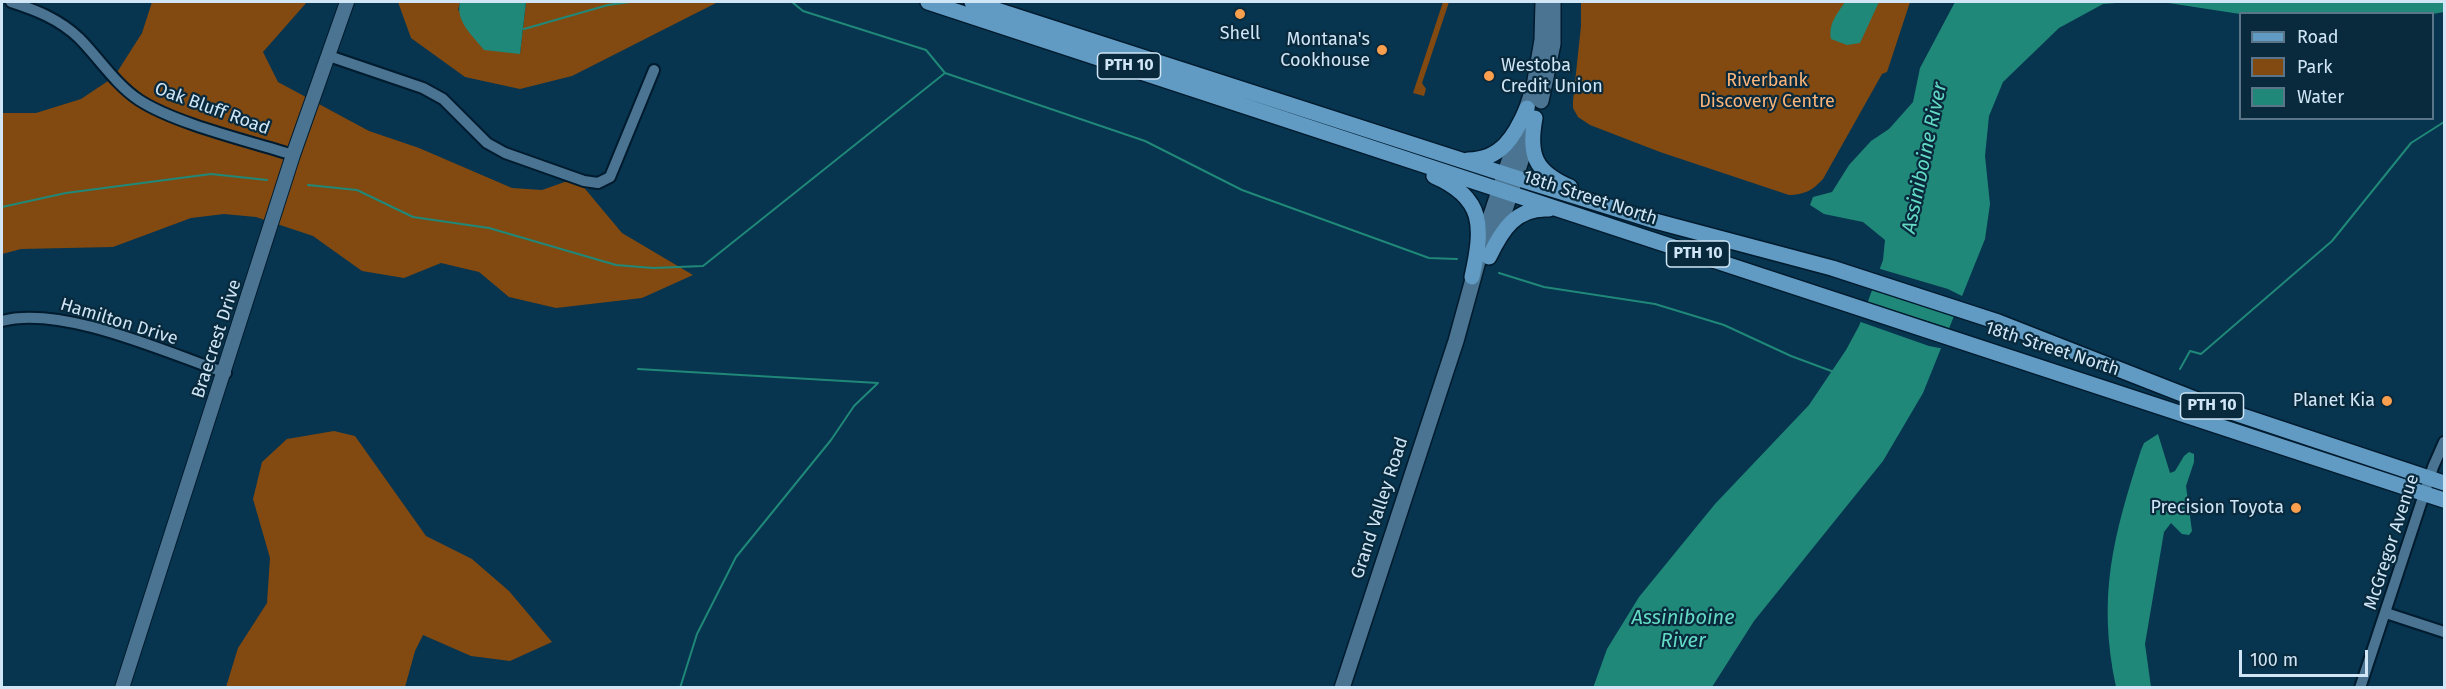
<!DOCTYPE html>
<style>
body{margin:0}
#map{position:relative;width:2446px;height:689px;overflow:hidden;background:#07344e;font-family:"Fira Sans",sans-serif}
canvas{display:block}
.frame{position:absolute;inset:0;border:3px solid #d0e6f6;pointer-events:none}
.legend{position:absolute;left:2239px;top:12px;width:195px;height:108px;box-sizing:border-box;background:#092a3d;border:2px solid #597587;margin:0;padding:8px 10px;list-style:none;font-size:18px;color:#d0e6f6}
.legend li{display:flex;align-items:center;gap:12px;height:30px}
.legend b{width:30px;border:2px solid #597587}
.scale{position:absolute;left:2239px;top:650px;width:129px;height:27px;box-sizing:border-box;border:3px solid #d0e6f6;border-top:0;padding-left:8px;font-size:18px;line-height:21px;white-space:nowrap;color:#d0e6f6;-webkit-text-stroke:4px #092a3d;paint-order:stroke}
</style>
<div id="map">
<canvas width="2446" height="689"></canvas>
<div class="frame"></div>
<ul class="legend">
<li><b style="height:8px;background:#619bc3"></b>Road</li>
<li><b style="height:16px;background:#824a11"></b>Park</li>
<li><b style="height:16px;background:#208878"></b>Water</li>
</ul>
<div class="scale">100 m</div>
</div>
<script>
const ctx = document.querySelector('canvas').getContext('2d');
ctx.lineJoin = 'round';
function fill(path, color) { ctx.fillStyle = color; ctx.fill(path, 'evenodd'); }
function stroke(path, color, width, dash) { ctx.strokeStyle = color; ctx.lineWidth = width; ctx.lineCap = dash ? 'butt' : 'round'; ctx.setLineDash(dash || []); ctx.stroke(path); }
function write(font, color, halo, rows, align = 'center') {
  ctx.font = font + ' "Fira Sans",sans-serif'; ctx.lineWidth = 4.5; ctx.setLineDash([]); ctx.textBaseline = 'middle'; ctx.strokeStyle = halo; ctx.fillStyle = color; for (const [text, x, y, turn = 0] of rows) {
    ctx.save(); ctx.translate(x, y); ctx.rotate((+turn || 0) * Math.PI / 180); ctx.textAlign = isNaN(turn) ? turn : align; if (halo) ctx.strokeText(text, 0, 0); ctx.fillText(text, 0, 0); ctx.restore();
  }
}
fill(new Path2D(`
 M152,2H307L263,52L278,82L369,131L419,148L512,188L542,190L576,178L622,233L693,275L642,298L556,308L509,297L479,272L441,263L404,278L362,271L313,236L256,217L224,214L191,218L113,247L21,249L2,254V113H36L81,99L114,77L142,33Z
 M398,2H460L458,10L520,54L526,2H718L572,76L520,89L465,77L411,38Z
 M1443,2H1449L1422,83L1426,89L1424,96L1413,93Z
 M1581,2H1910L1887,72L1882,74L1823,179C1813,190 1804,195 1789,195L1660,152L1590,125L1578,117L1573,108V101L1581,26Z
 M334,431L355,436L426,536L472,559L509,591L552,642L510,661L471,656L423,635L415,651L405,687H226L238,648L267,603L270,558L253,499L262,462L287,439Z`), '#824a11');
fill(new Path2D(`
 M460,2H526L520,54L484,50C473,36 455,21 460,2Z
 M1845,2H1879L1860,43L1847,45L1831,39C1828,24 1837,14 1845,2Z
 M1955,2H2129L2103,4L2059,28L2003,82L1989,116L1985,156L1990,204L1985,239L1923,393L1883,461L1754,621L1712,687L1593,688L1607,649L1639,597L1715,504L1809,405L1846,350L1859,326L1883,260L1885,240L1863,222L1824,214L1810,205L1813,197L1832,192L1849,165L1871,141L1889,129L1913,102L1920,68Z
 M2162,2H2444V12L2433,14H2240Z
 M2158,434L2170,473L2175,471L2184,456L2189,452L2194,454V462L2186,486L2192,531L2189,535L2182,534L2171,523L2164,532L2145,644L2151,687H2116C2097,596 2113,537 2141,450L2144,443Z`), '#208878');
fill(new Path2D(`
 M1877,268L1948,289L1964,297L1957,317L1869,289Z
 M1865,301L1952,329L1945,349L1929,346L1858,321Z`), '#07344e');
stroke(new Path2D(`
 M792,2L803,11L926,50L945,73L1145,141L1242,190L1429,258L1457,259
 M524,29L608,5L630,2
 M308,185L357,190L413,217L489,228L616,265L653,268L703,266L945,73
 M2,207L66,193L211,174L267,180
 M1499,273L1544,287L1655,304L1724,325L1791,356L1834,372
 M638,369L878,383L854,406L831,440L736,557L697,634L680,688
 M2180,369L2190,351L2201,354L2332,241L2411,143L2444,122`), '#208878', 2);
const minor = new Path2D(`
 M11,2C36,10 59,19 79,38C99,58 115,84 139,100C176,124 249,141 293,155
 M329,56L423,88L443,99L487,143L505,153L584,181L598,183L610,177L654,70
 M2,321C62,305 165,352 226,373
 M2386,613L2444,632
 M2360,688L2433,467L2444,442`);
const tertiary = new Path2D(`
 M122,688L293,155L347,2`);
const secondary = new Path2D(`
 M1541,101L1553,44V2
 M1495,241L1531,130
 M1342,688L1456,341L1489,221L1534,86L1542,40L1543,2`);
const primary = new Path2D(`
 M928,2L2444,500
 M972,2L1526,181L1655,221L1832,268L1998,322L2210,405L2444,483
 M1535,118C1528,155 1535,172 1570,187
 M1468,160C1501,160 1515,136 1527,108
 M1434,176C1485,198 1483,227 1472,277
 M1489,257C1502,230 1516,207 1549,209`);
stroke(minor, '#001b2e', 14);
stroke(tertiary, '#001b2e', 16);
stroke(secondary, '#001b2e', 18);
stroke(primary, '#001b2e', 18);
stroke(minor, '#4a7491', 10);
stroke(tertiary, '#4a7491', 14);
stroke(secondary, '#4a7491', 15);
stroke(primary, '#619bc3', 15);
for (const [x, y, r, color] of [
 [1240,14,6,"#fa9f4e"],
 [1382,50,6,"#fa9f4e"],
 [1489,76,6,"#fa9f4e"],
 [2387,401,6,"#fa9f4e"],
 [2296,508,6,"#fa9f4e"]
]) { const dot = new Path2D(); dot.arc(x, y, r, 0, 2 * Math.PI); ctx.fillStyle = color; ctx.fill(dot); stroke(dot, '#092a3d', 2); }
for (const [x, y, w] of [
 [1129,66,63],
 [1698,254,63],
 [2212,406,63]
]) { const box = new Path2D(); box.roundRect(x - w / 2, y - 13, w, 26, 4.5); ctx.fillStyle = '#092a3d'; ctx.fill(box); stroke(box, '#d0e6f6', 1.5); }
write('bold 16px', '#d0e6f6', null, [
 ["PTH 10",1129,66],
 ["PTH 10",1698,254],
 ["PTH 10",2212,406]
]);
write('18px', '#d0e6f6', '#092a3d', [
 ["Shell",1240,34,"center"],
 ["Montana's",1370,40],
 ["Cookhouse",1370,61],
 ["Westoba",1501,66,"left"],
 ["Credit Union",1501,87,"left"],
 ["Planet Kia",2375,401],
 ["Precision Toyota",2284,508]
], 'right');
write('18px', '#fcb57a', '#092a3d', [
 ["Riverbank",1767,81],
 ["Discovery Centre",1767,102]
]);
write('18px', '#d0e6f6', '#092a3d', [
 ["Oak Bluff Road",212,109,20],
 ["18th Street North",1590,198,18],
 ["Hamilton Drive",119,322,17],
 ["Braecrest Drive",217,339,-72],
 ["18th Street North",2052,349,18],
 ["Grand Valley Road",1380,508,-72],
 ["McGregor Avenue",2392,542,-72]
]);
write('italic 20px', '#63dac4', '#092a3d', [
 ["Assiniboine River",1925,158,-78],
 ["Assiniboine",1683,618],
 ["River",1683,641]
]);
</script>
